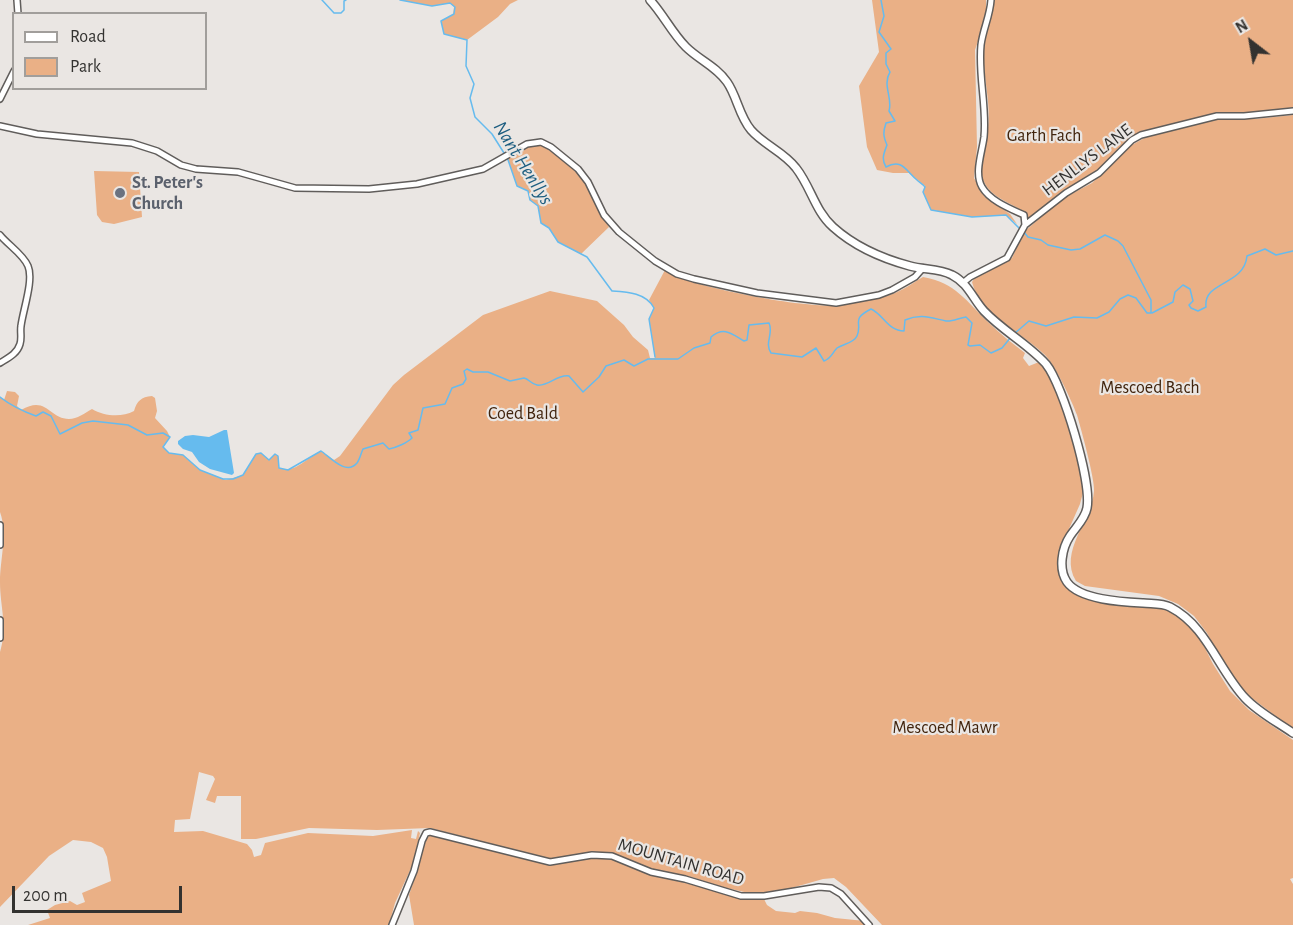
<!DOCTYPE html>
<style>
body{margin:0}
#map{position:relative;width:1293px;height:925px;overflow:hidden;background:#eae6e3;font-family:"Alegreya Sans",sans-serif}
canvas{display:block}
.legend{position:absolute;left:12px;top:12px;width:195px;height:78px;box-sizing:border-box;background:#eae6e3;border:2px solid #a19e9b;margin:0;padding:8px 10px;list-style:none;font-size:18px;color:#333230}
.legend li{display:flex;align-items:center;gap:12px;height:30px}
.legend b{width:30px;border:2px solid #a19e9b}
.north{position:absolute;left:1221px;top:12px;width:60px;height:60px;-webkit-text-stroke:4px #eae6e3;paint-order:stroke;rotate:329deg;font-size:16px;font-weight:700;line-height:24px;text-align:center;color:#333230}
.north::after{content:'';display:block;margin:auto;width:21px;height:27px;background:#333230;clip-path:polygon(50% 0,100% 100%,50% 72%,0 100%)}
.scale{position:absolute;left:12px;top:886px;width:170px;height:27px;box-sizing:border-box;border:3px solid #333230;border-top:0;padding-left:8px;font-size:18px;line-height:21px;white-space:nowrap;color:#333230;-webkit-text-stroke:4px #eae6e3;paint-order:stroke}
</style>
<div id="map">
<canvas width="1293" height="925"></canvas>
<ul class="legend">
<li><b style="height:8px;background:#fff"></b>Road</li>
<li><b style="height:16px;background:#eab086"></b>Park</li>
</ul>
<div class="north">N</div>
<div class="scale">200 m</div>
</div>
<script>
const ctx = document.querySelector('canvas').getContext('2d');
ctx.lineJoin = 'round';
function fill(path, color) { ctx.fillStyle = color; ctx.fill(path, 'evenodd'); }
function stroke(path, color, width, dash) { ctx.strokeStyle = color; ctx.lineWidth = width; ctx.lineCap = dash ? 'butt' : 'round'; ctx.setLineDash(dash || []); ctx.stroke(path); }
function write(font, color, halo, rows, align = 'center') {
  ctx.font = font + ' "Alegreya Sans",sans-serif'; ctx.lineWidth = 4.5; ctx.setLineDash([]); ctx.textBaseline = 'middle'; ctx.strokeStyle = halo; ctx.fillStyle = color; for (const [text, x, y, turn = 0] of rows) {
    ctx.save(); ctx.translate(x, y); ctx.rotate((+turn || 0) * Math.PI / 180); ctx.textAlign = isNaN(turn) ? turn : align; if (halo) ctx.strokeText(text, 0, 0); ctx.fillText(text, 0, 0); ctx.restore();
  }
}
fill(new Path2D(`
 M400,0H557H518L510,4L498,17L467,40L444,34L441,21L453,14L454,7L450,3L432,6Z
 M872,0H986V18L975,50L977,147L974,178L985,197L1010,214L1017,224L1006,215L972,217L931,210L923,192L925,186L909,173H893L877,170L867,147L859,86L879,52Z
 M993,0H1293V109L1243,114L1141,131L1129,139L1100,169L1063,191L1044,209L1029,219C1022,204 993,202 984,182C978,170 986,142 988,128C992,97 979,66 985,36C988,23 994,13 993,0Z
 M1293,115V729L1245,693L1222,662L1207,633L1194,616L1178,604L1159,596L1085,586L1076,581C1058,551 1092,521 1094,491C1095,479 1081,429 1077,415C1072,401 1055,365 1045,355C1023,333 980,315 972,282L976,276L1012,258L1024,232L1060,200L1092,183L1130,146L1148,136L1213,119H1255Z
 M541,144L572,167L587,184L609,227L581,254L558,242L549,228L541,223L538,206L530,200L528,191L517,186L508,159L529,145Z
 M94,171L139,172L142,217L114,224L102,222L97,215Z
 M665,270C687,287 809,309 836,305C856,303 877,300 895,293C905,289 914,282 923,277C956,283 966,301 988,322C999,333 1012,343 1025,353L1023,358L1029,366L1039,362L1044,366L1066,413L1084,489L1080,504L1065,538L1060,563L1061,575L1079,595L1158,607L1173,613L1184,620L1200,638L1213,664L1230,691L1249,710L1293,740V878L1290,879L1293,884V925H882L846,887L834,878L823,879L788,889L753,894L718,886L692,877L651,870L614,855L550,859L430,828L377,830L309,828L256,839H241V796H217L215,803L206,800L215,779L213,776L199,772L190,819L175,820L174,832L203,831L247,844L252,850L254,857L261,855L265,843L308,833L373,836L412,830L411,838L416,839L418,831L420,833L413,864L395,903L389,925H28L50,918L47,910L55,905L70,901L77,905L85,902L82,893L111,881L107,857L103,848L91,842L73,840L49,856L0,907V652C8,627 0,607 0,582C0,559 8,534 0,512V397L4,400L7,391L15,392L19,396L17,406L21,410C47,395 49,419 69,419C77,419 85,413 92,409C104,416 121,418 134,411C137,401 141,397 152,396L155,398L157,411L155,418L167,431L170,437L163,446L169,453L183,455L200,470L226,480L243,475L256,454L261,453L269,460L275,454L278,456L279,468C296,474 307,457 321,451L334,460L340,456L393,385L404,375L483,315L550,291L597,301L624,325L633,337L648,350L650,358H655L649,319L654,308L649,300Z
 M430,835H438L545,864H558L590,858H610L651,875L699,886L740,899H764L767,905L776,911L795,913L800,911L817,913L835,918L865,921L869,925H414L409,895L417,872L423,843Z`), '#eab086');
fill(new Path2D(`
 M224,430H227L234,473L232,475L210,469L199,462L192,452L183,449L178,444V441L185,436L193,435L209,437Z`), '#6be');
stroke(new Path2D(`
 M322,0L334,13H341L344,10V1L346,0
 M400,0L432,6L450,3L455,7L454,14L441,21L444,34L467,40L466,66L474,84L470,98L475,117L492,134L504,153
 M881,0L884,16L879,32L891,49L886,53V64L890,72C882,85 893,98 889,111L895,121L886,123C883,132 883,136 887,145C884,153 881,159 886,167C902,158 906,171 917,180C919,182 923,184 925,187L923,192L931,210L972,217L1006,215L1020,229
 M507,157L517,186L528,191L530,200L538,206L541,223L549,228L558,242L587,257L612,291C628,292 646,293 654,308L649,319L655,357
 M1024,232L1028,237L1041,240L1048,245L1071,250L1080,249L1105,235L1118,241L1123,246L1151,300V312
 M1152,313L1173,302L1175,292L1183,285L1190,289L1193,301L1189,305L1191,308L1198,311L1206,307C1203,281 1244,286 1247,256L1265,249L1276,255L1293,251
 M1014,334L1029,321L1046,326L1074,317L1097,318L1109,312L1120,299L1128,295L1136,298L1147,313H1151
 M0,397C9,404 25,412 36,416L43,412L51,416L60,434L82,423L93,421L128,425L147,435L163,433L170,437L163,447L169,453L183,455L200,470L223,479H233L243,475L256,454L261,453L269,460L275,454L278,456L279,468L288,470L321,451C330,457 346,476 357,463C360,459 361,453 363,449L383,443L389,449C395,448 407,443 412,438L409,433L418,430L423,408L445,404L452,388L463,384L466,379L464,371L467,369L473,372H488L510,381L524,378C529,379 531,384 537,385C548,387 557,374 569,376L583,392L599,377L606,366L624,360L634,366L648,359H678L694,348L710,343L711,337C724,326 732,334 744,341L747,340L749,325L769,323C774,333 764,343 771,353L802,357L816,348L824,361C832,358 832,353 837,348C843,344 854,343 857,336C863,322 850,320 871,309C884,315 888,331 904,331L905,320C921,313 931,318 946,321C952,322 959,318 966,317L972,323L968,345L970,346L980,345L991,353L1002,348L1011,337`), '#6be', 1.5);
const street = new Path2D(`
 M17,0L18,14
 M991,0C990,16 983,29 981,45C978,76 987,106 984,137C982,153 974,173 982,187C990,201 1011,209 1024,215L1025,225
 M0,99L14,71
 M0,126L37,134L132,143L157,151L181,165L196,169L238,172L295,188L369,189L417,184L483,169L527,144L541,142L551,147L578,169L588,182L604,215L619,232L655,261L677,274L694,279L757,293L836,303L879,295L892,290L915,277L923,268
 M0,235C8,245 23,254 28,266C34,280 23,310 21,326C20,332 22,338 20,344C17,354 8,358 0,363
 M964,282L970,277L1007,258L1025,225L1066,193L1099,173L1132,140L1141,135L1217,116H1244L1293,111
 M0,525V545
 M0,620V638
 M392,925L414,871L422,841L426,833L430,832L550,862L592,855L612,856L651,872L685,879L741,896H764L819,887L831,888L841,894L869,925`);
const secondary = new Path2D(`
 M650,0C663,14 672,33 686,47C699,60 716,66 727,82C737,96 739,116 751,130C764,145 784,152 796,168C811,187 815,211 833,227C854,246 884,259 910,266C924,270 939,268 952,275C968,283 973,299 984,311C1003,331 1028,344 1046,364C1063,385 1092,482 1087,508C1085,519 1076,527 1070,536C1062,548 1058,569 1067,582C1080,600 1123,602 1143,603C1152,604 1162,603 1170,607C1207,626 1218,669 1245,698C1258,712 1277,722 1293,733`);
stroke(street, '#605d5b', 8);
stroke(secondary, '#605d5b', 10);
stroke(street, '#fff', 5);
stroke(secondary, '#fff', 7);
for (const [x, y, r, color] of [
 [120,193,6,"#6b7280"]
]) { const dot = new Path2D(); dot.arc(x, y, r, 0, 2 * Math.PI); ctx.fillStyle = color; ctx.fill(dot); stroke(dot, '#eae6e3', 2); }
write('18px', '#41240d', '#eae6e3', [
 ["Garth Fach",1044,136],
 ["Mescoed Bach",1150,388],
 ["Coed Bald",523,414],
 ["Mescoed Mawr",945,728]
]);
write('18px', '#333230', '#eae6e3', [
 ["HENLLYS LANE",1087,160,-37],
 ["MOUNTAIN ROAD",681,862,16]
]);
write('bold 18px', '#5b616d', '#eae6e3', [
 ["St. Peter's",132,183],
 ["Church",132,204]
], 'left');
write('italic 20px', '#1e5e81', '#eae6e3', [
 ["Nant Henllys",523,163,58]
]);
</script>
